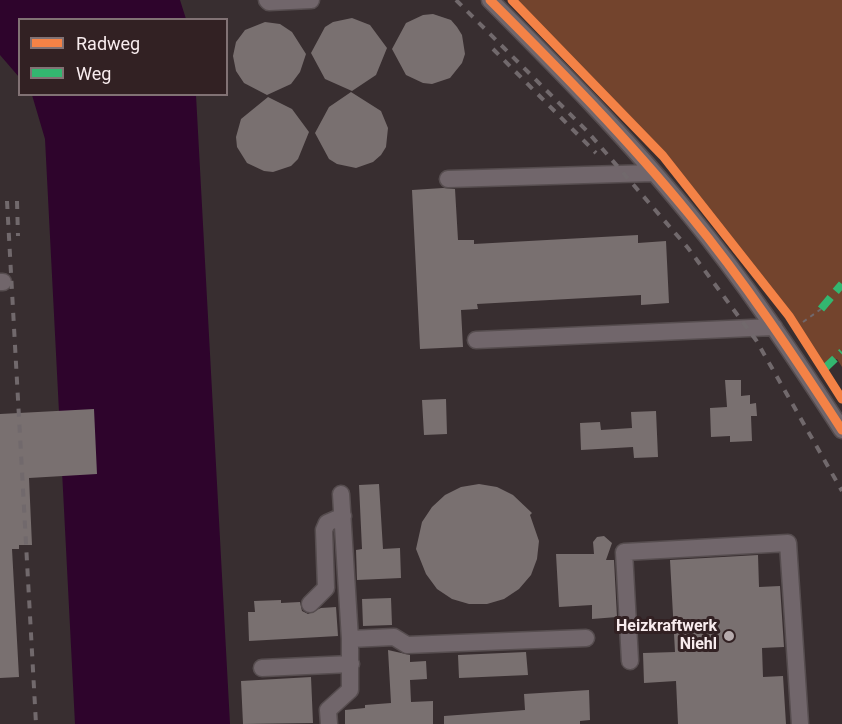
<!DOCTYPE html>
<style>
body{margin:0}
#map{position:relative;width:842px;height:724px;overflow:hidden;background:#382e30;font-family:Roboto,sans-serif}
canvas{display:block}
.legend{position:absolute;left:18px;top:18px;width:210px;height:78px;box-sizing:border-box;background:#322123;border:2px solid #817274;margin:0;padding:8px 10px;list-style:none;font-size:18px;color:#f8ecee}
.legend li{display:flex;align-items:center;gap:12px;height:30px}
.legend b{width:30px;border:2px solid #817274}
</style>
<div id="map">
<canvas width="842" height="724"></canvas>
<ul class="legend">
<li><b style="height:8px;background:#f48246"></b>Radweg</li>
<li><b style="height:8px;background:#33b770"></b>Weg</li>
</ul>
</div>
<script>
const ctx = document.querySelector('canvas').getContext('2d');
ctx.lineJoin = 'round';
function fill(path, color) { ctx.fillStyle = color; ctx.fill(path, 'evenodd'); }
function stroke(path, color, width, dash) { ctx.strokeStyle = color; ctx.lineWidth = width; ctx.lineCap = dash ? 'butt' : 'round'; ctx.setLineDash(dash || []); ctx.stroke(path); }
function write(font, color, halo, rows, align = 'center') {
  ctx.font = font + ' Roboto,sans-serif'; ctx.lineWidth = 6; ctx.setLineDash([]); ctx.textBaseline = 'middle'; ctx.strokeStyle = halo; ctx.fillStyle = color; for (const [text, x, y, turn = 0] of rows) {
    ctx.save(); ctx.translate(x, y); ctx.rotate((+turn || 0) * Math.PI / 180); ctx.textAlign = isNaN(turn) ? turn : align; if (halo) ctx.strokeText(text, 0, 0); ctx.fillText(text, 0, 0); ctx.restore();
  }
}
fill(new Path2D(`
 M515,0H842V367L837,359L823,365L790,315L635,121Z`), '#73442d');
fill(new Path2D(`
 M0,0H180L186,19L20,20L19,77L0,55Z
 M32,95H196L230,724H75L45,139Z`), '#2e042c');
fill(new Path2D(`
 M433,14L451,20L457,27L462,35L465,54L462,63L450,78L432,84L423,83L406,75L392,49L406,23L423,15Z
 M352,18L370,25L387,48L376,75L352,91L325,79L311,53L325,27L333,22Z
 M265,22L280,24L292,32L306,54L300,72L291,84L267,95L244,83L236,71L233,56L236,42L245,30Z
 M351,92L381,111L388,128L386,147L381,155L373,162L356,168L337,164L329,159L315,133L329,107Z
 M268,97L292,109L309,132L298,159L291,166L273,172L264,171L247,163L237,147L236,137L241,119Z
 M443,188L455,189L458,240H474V244L638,235V243L666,241L669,303L641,305V295L477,304L478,309L461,310L463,347L420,349L412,190Z
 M725,380H741V396L750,395V404L756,403L757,416H751L752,441L730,442V436L711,437L710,408L727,407Z
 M446,399L447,434L424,435L422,400Z
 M94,409L97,474L29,478L32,545H19V549H12L19,677L0,678V414Z
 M656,411L658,457L634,458L633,447L581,450L580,423L600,422L601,430L632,428L631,412Z
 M379,484L383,549L400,548L401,578L357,580L356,550L362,549L359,485Z
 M479,484L497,487L513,495L532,513L530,515L539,541L537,559L531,575L519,589L504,599L487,604H469L452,599L437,589L426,574L416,549L422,522L432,507L445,495L461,487Z
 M604,536L612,543L606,560H614L617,617L592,619V605L559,607L556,554H594L593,542L597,537Z
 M758,555L759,587L780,586L784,647L762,648L763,677L783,676L786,724H678L676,681L644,683L643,653L675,652L670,560Z
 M391,598L392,625L363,626L362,599Z
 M281,600V603L300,602L302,611L308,614L321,608L336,607L338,636L249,641L248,612H255L254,601Z
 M388,650L410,655V662L426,661L427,679L410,680L411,702L433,701V724H345V710L365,708V705L391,703Z
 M526,652L528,675L459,678L458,655Z
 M311,677L313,723L243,724L241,681Z
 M589,690L590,720L580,721V724H444V716L525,710L524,694Z`), '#797070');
const minor = new Path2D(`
 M267,0L269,2L311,0
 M490,0C559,69 627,138 689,214C745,282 794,356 842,430
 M448,179L653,173
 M0,282H3
 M476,340L774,327
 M341,494L350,639
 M310,604L326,588L324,530L327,523L343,516
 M630,661L624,552L788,543L800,724
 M262,668L351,664
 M329,724L328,710L350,690V639L394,637L407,645L586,638`);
stroke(minor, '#564d4f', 19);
stroke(new Path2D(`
 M803,322L821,309`), '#71686c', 2, [4.5, 4.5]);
stroke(minor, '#71666b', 16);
stroke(new Path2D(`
 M456,0L587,131L688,248L756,340L842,491
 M493,49L596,153
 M7,201L36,724
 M17,201L18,236`), '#71696c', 4, [8, 8]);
stroke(new Path2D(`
 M821,309L842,284
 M824,369L842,352`), '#33b770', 8, [15, 8]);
stroke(new Path2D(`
 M490,0C559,69 627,138 689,214C745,282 794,356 842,430
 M512,0L663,156L789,316L842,399`), '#f48246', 9);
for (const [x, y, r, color] of [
 [729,636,6,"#b5aaac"]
]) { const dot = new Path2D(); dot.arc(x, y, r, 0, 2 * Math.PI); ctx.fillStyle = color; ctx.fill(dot); stroke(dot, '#322123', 2); }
write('bold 16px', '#f8ecee', '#322123', [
 ["Heizkraftwerk",717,627],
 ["Niehl",717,645]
], 'right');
</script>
